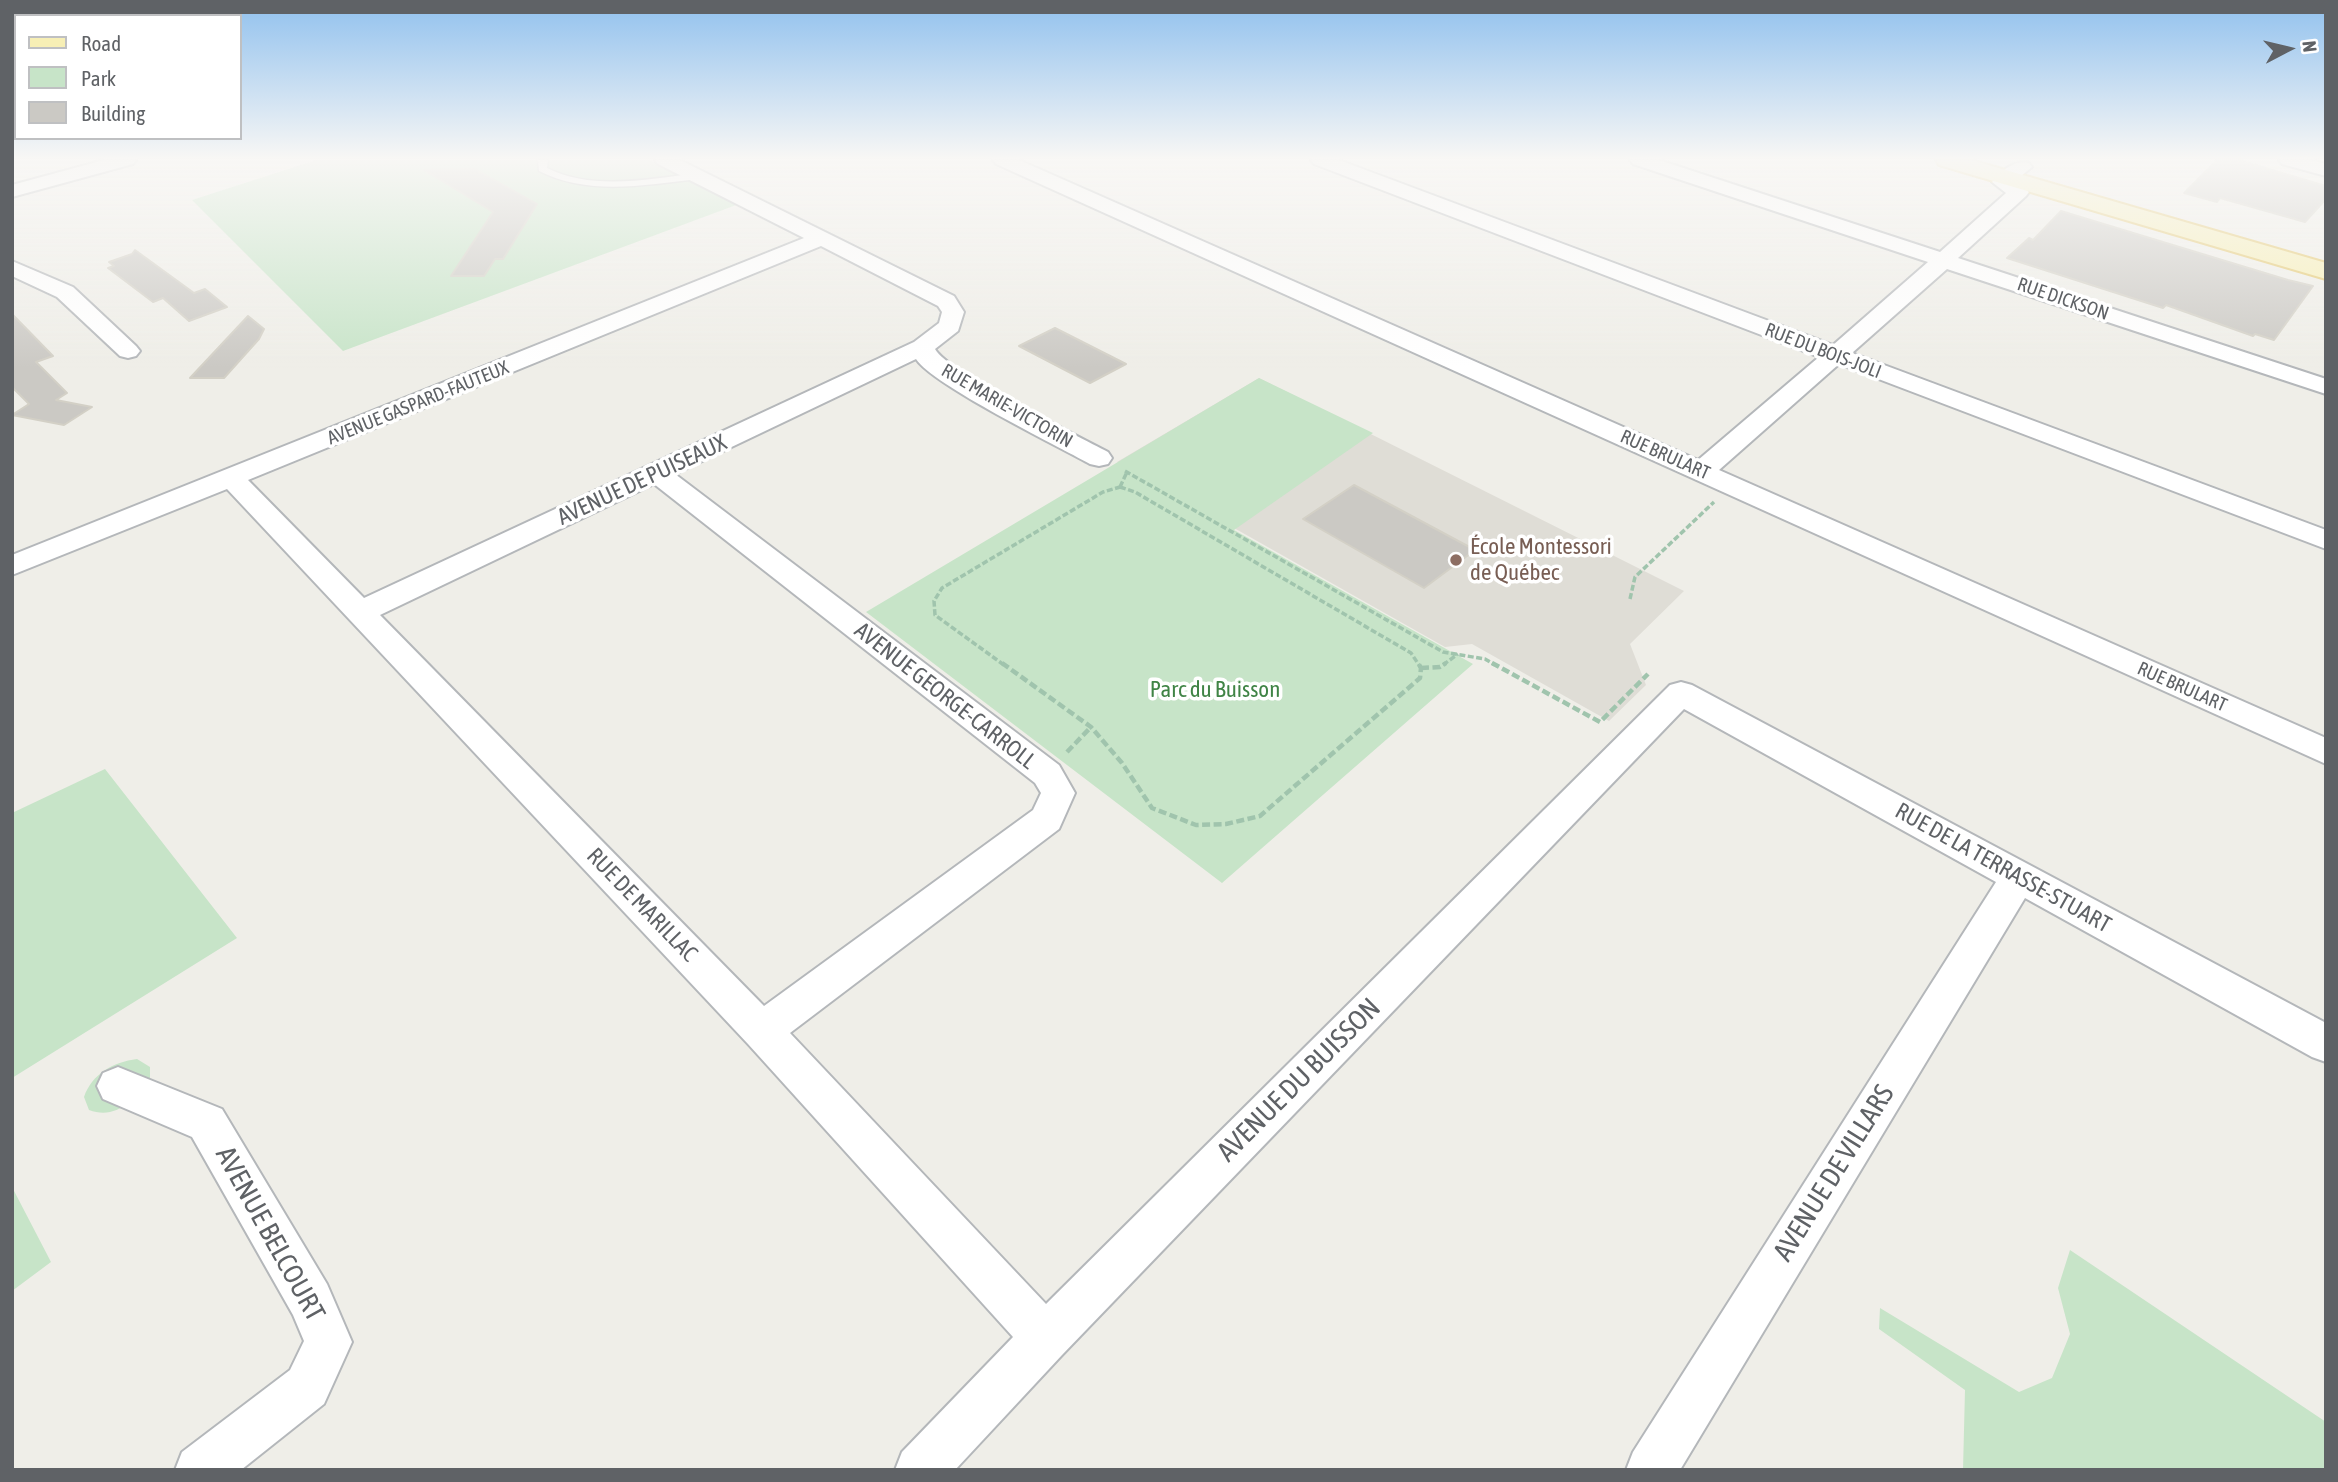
<!DOCTYPE html>
<meta charset="utf-8">
<style>
body{margin:0}
#map{position:relative;width:2338px;height:1482px;overflow:hidden;background:#efeee8;font-family:"Asap Condensed",sans-serif}
canvas{display:block}
.frame{position:absolute;inset:0;border:14px solid #5f6266;pointer-events:none}
.legend{position:absolute;left:14px;top:14px;width:228px;height:126px;box-sizing:border-box;background:#fff;border:2px solid #bfc0c2;margin:0;padding:9px 12px;list-style:none;font-size:21px;color:#5f6266}
.legend li{display:flex;align-items:center;gap:14px;height:35px}
.legend b{width:35px;border:2px solid #bfc0c2}
.north{position:absolute;left:2254px;top:14px;width:70px;height:70px;-webkit-text-stroke:5px #fff;paint-order:stroke;rotate:83deg;font-size:19px;font-weight:700;line-height:28px;text-align:center;color:#5f6266}
.north::after{content:'';display:block;margin:auto;width:24px;height:32px;background:#5f6266;clip-path:polygon(50% 0,100% 100%,50% 72%,0 100%)}
</style>
<div id="map">
<canvas width="2338" height="1482"></canvas>
<div class="frame"></div>
<ul class="legend">
<li><b style="height:9px;background:#f7efb5"></b>Road</li>
<li><b style="height:19px;background:#c7e4c8"></b>Park</li>
<li><b style="height:19px;background:#cbc9c4"></b>Building</li>
</ul>
<div class="north">N</div>
</div>
<script>
const ctx = document.querySelector('canvas').getContext('2d');
ctx.lineJoin = 'round';
function fill(path, color) { ctx.fillStyle = color; ctx.fill(path, 'evenodd'); }
function stroke(path, color, width, dash) { ctx.strokeStyle = color; ctx.lineWidth = width; ctx.lineCap = dash ? 'butt' : 'round'; ctx.setLineDash(dash || []); ctx.stroke(path); }
function write(font, color, halo, rows, align = 'center') {
  ctx.font = font + ' "Asap Condensed",sans-serif'; ctx.lineWidth = 7; ctx.setLineDash([]); ctx.textBaseline = 'middle'; ctx.strokeStyle = halo; ctx.fillStyle = color; for (const [text, x, y, turn = 0] of rows) {
    ctx.save(); ctx.translate(x, y); ctx.rotate((+turn || 0) * Math.PI / 180); ctx.textAlign = isNaN(turn) ? turn : align; if (halo) ctx.strokeText(text, 0, 0); ctx.fillText(text, 0, 0); ctx.restore();
  }
}
fill(new Path2D(`
 M1259,378L1684,591L1630,644L1646,685L1609,721L1472,644L1445,647L1117,462Z`), '#dfddd6');
fill(new Path2D(`
 M316,160H650L739,204L343,351L192,200Z
 M1259,378L1373,433L1234,530L1473,664L1222,883L866,612Z
 M105,769L237,938L12,1078V813Z
 M137,1059L150,1067V1083C133,1100 116,1120 89,1110L84,1097C92,1074 113,1062 137,1059Z
 M12,1187L51,1262L12,1291Z
 M2070,1250L2326,1422V1470H1963L1965,1390L1879,1329L1880,1308L2019,1392L2052,1378L2070,1334L2058,1288Z`), '#c7e4c8');
const building = new Path2D(`
 M2217,160H2239L2326,186V199L2305,222L2220,198L2217,202L2184,193Z
 M475,169L537,204L503,259H495L484,276H451L493,212L424,170Z
 M2061,211L2288,280L2313,286L2274,340L2255,334L2253,336L2166,305L2163,308L2007,258L2029,238L2033,240Z
 M135,250L194,293L205,289L227,307L189,321L163,298L153,302L108,268L114,266L109,262L132,254Z
 M12,314L53,356L36,362L67,393L56,400L92,407L64,425L12,415L29,404L12,387Z
 M248,316L264,329L259,339L224,378H190Z
 M1055,328L1126,364L1090,383L1019,346Z
 M1354,485L1475,550L1424,588L1303,519Z`);
fill(building, '#cbc9c4');
stroke(building, '#d3d0c6', 2);
const lane = new Path2D(`
 M538,160H548L547,168C593,191 649,179 698,173L703,176L698,179C645,185 588,196 539,171Z`);
const street = new Path2D(`
 M104,160H136L133,164L12,197V185Z
 M655,160H680L954,296L964,312L958,331L935,349C947,372 1078,436 1108,452L1112,458L1108,464L1099,466L1090,464C1056,445 933,385 916,359L675,474L1059,765L1075,793L1059,829L790,1033L1046,1304L1670,685L1681,682L1692,685L2326,1023V1062L2312,1057L2025,898L1680,1470H1626L1633,1452L1996,882L1684,709L1062,1355L955,1470H895L902,1452L1013,1337L748,1044L227,489L12,575V555L804,238L658,164ZM821,246L938,306L942,312L939,323L914,342L364,598L248,480ZM654,484L1035,783L1041,793L1033,810L764,1006L380,615Z
 M993,160H1019L1698,460L1819,357L1314,164L1311,160H1339L1833,345L1928,262L1633,164L1630,160H1659L1940,252L2006,193L1992,182C2001,171 2015,159 2029,163L2032,167L2015,181L2029,192L2026,196L1958,258L2326,379V394L1947,269L1852,353L2326,530V549L1839,364L1719,470L2326,738V764L996,164Z
 M2279,160H2311L2326,164V176L2282,164Z
 M12,261L73,287L136,346L140,351L136,356L128,358L120,356L57,297L12,276Z
 M118,1067L222,1109L327,1284L352,1342L324,1404L241,1470H175L182,1452L290,1370L304,1341L293,1315L192,1137L103,1099L97,1086L103,1073Z`);
const primary = new Path2D(`
 M1936,160H1971L2326,263V279L1939,165Z`);
stroke(lane, '#b4b7ba', 3);
stroke(street, '#b4b7ba', 4);
stroke(primary, '#e4c76c', 4);
stroke(new Path2D(`
 M1125,471L1443,652L1485,659L1495,665
 M1120,487L1135,492L1411,653L1419,665
 M1120,487L1127,472
 M1630,599L1635,577L1714,502
 M1004,665L935,615L934,601L942,588L1103,492L1120,487
 M1443,665L1458,654`), '#a0c4ad', 3.5, [6, 2.5]);
stroke(new Path2D(`
 M1002,663L1091,727L1122,763L1152,808L1196,825L1226,824L1260,816L1420,678L1421,668L1418,663
 M1492,663L1600,722L1648,674
 M1421,668L1440,667L1446,663
 M1067,752L1091,727`), '#a0c4ad', 4.5, [8, 3.5]);
fill(lane, '#fff');
fill(street, '#fff');
fill(primary, '#f7efb5');
const sky = ctx.createLinearGradient(0, 0, 0, 368);
sky.addColorStop(0, '#91c1ee');
sky.addColorStop(0.43, '#f8f7f5');
sky.addColorStop(1, '#f8f7f500');
ctx.fillStyle = sky;
ctx.fillRect(0, 0, 2338, 368);
for (const [x, y, r, color] of [
 [1456,560,7,"#8d6e63"]
]) { const dot = new Path2D(); dot.arc(x, y, r, 0, 2 * Math.PI); ctx.fillStyle = color; ctx.fill(dot); stroke(dot, '#fff', 2.5); }
write('19px', '#5f6266', '#fff', [
 ["RUE DICKSON",2063,299,19],
 ["RUE DU BOIS-JOLI",1823,351,21],
 ["AVENUE GASPARD-FAUTEUX",418,403,-22],
 ["RUE MARIE-VICTORIN",1007,406,30],
 ["RUE BRULART",1665,455,24],
 ["RUE BRULART",2182,687,24]
]);
write('23px', '#5f6266', '#fff', [
 ["AVENUE DE PUISEAUX",642,480,-25],
 ["AVENUE GEORGE-CARROLL",945,696,38],
 ["RUE DE LA TERRASSE-STUART",2003,868,29],
 ["RUE DE MARILLAC",642,905,46]
]);
write('23px', '#785e54', '#fff', [
 ["École Montessori",1470,547],
 ["de Québec",1470,573]
], 'left');
write('23px', '#408446', '#fff', [
 ["Parc du Buisson",1215,690]
]);
write('28px', '#5f6266', '#fff', [
 ["AVENUE DU BUISSON",1299,1080,-45],
 ["AVENUE DE VILLARS",1834,1173,-58],
 ["AVENUE BELCOURT",270,1234,61]
]);
</script>
